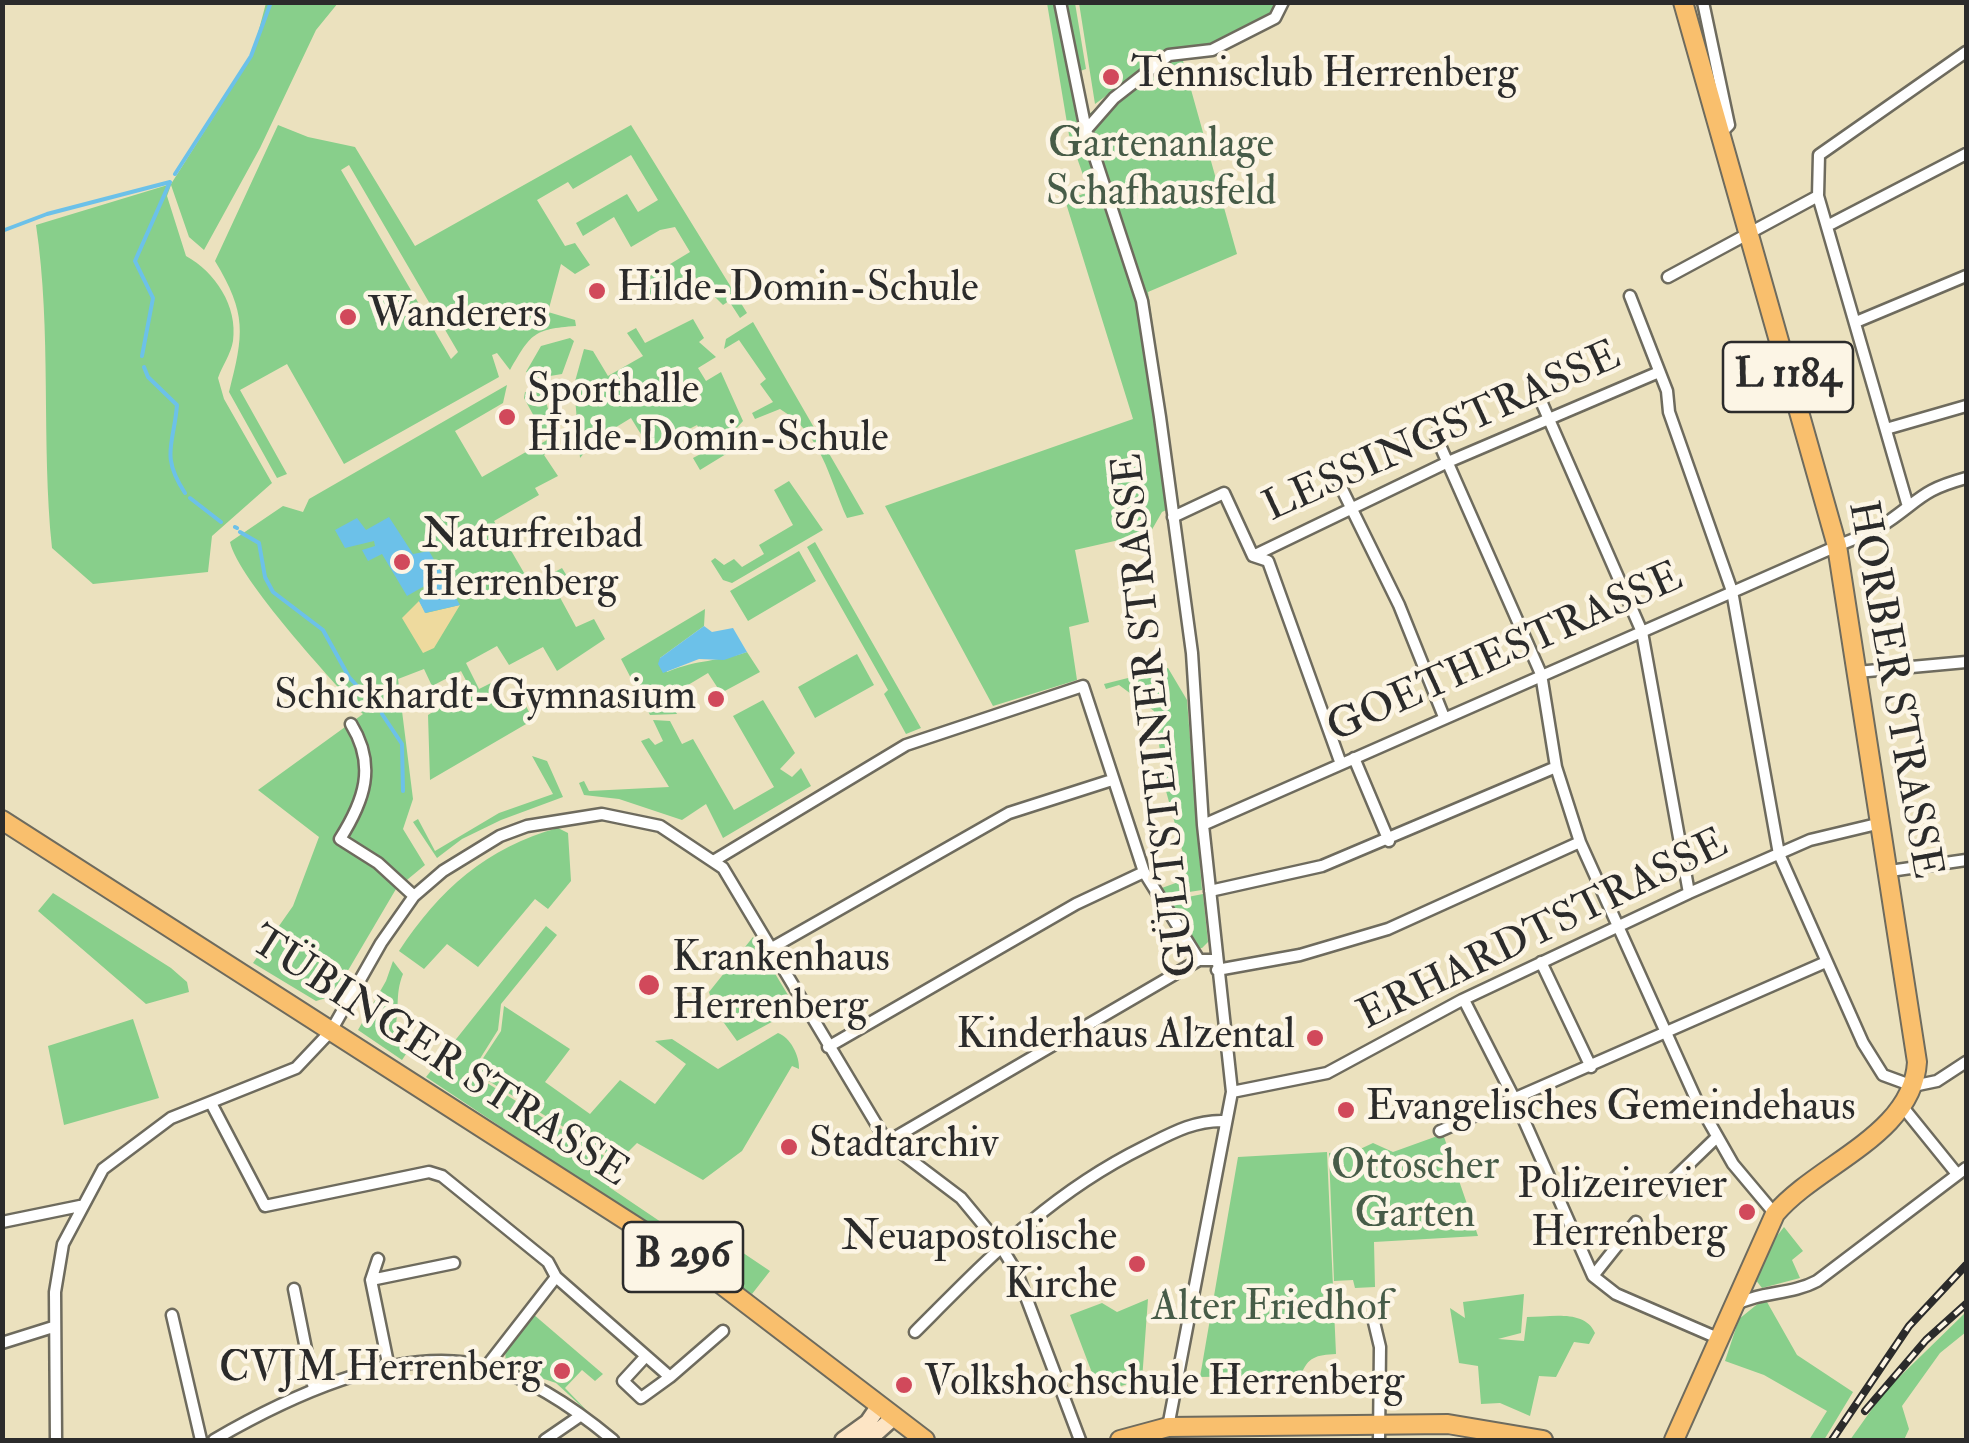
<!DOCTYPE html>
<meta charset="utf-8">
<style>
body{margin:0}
#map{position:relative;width:1969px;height:1443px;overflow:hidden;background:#ebe1be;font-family:"IM FELL Double Pica",serif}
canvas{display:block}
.frame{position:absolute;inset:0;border:5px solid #2b2b2b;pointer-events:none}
</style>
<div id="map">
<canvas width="1969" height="1443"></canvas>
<div class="frame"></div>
</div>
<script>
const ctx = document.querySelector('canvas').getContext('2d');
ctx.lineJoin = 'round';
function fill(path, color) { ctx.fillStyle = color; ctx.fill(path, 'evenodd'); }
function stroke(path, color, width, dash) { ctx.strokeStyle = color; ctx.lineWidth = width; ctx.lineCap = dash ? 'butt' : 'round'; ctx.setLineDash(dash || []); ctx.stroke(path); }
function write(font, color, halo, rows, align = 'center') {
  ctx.font = font + ' "IM FELL Double Pica",serif'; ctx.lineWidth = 9; ctx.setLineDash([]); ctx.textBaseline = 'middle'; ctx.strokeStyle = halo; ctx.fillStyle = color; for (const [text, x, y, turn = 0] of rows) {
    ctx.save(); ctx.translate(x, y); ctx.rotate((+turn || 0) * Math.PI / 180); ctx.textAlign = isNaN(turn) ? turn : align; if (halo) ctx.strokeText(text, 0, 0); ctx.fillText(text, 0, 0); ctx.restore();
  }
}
fill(new Path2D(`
 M266,3H338L316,30L260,148L204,250L189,237L171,185L167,196L186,256C215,272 238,306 233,341C231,354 222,366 218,378L224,399L272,483L212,536L208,572L93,584L52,548C41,441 52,332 36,225L171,184L252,56Z
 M1047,3H1075L1086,69L1077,72L1083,108L1089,114L1172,50L1183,61L1237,254L1148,292L1179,504L1162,512L1150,533L1075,550L1089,622L1069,627L1077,680L993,706L885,506L1133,419L1065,200L1089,192L1069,135Z
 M1079,3H1279L1273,15L1198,51L1171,48L1095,104Z
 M278,125L308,137L355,147L415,246L631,125L747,313L740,318L729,301L723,305L693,275L646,303L637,284L690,252L675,227L660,230L631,247L614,217L583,236L576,223L627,194L638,212L658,200L631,155L573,189L568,182L537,200L565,246L575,243L590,265L575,274L561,264L548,312L575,320L576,326C533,329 531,334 510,370L497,353L492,355L499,377L344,464L287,364L240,390L287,474L277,478L229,392C244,334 247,314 215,261ZM349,165L458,352L451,359L341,170Z
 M693,319L704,338L699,342L716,357L698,368L706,381L721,372L743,421L726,440L731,451L700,470L693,458L710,449L697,425L650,449L631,418L595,440L580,458L574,385L584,349L593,351L608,376L643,356L627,333L636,328L645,343Z
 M753,322L864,514L847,518C828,476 822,434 780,409L755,419L752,413L773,402L760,384L766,379L739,340L724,349L726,339Z
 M570,338L574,341L562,374L538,378L526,372L541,346Z
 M507,385L503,403L455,431L482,477L547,440L524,398L525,392L544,393L556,442L544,455L558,476L535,488L539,495L494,521L531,585L562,568L570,581L556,590L576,627L594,619L605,639L557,671L543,647L509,665L497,646L466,663L479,689L493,682L508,708L523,700L533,720L430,780L428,715L470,688L461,671L432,686L424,669L398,679L413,799L403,829L425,865L396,889L333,996L316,1001L253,963L293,906L319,837L258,790L363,714C334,683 238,579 230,542L283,506L303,512L309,499Z
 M789,481L823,530L732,583L723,580L711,561L715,558L724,565L734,559L742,567L764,554L759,545L793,525L774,490Z
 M815,542L921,728L906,734L884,694L888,690L807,547Z
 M799,551L816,581L748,621L730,591Z
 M705,609L704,626L660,658L667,672C698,659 718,662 747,652L760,672L721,693L708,673L668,697L677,714L650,715L621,659Z
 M857,654L874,685L815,718L798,687Z
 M1168,668L1187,700L1202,890L1163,896L1159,889L1184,880V857L1166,791L1154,711L1119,685L1106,689L1104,684Z
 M763,700L795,753L780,769L792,777L801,768L811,786L723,838L706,804L682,820L619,799L584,795L579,783L584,781L589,791L669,787L641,741L649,738L655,745L663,741L653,720L670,721L682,744L693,739L734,810L774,787L733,716Z
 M532,756L547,761L563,797L501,820L462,839L437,858L413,822L418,819L435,851L499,813L553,794Z
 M558,828L568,833L571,881L548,909L535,899L478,967L447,944L424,969L399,951C439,890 487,847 558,828Z
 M53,893L171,968L187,982L189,992L146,1004L38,911Z
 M1203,894L1208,942L1202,948H1197L1167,901Z
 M546,926L557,935L501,1004L498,1030L471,1073L619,1165L609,1187L701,1249L715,1234L770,1271L752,1294L426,1077Z
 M753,937L794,1005L790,1012L737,1041L714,1009L709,992Z
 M393,961L403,974C394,996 401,1011 393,1037L410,1048L402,1060L358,1030L386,981Z
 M504,1006L570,1049L545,1082L590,1114L620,1080L655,1104L686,1064L655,1041L672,1039L718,1069L778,1033C790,1037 800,1056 799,1069L792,1066L742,1151L703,1180L637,1143L619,1161L474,1072L501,1031Z
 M133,1019L159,1098L64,1125L48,1046Z
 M1443,1134L1478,1236L1374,1242L1375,1287L1355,1288L1353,1280L1334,1281L1329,1153L1356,1151L1373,1143L1393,1152Z
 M1327,1152L1336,1354C1316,1355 1308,1357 1301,1375L1200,1377L1238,1157Z
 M1784,1227L1803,1251L1792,1260L1800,1278L1762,1288L1755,1279L1766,1250Z
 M1524,1294L1521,1333L1498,1339L1524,1341L1527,1317C1550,1317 1585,1309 1595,1333L1589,1344L1574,1342L1556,1377L1539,1376L1530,1416L1500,1403L1481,1404L1478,1366L1459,1363L1450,1308L1465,1318L1463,1302Z
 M1148,1299L1142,1380L1107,1390L1097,1386L1070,1315L1102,1303L1117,1312Z
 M1760,1302H1767L1797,1355L1853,1392L1824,1440H1809L1827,1411L1764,1375L1725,1361L1739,1319Z
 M1966,1312V1332L1940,1353L1902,1406L1909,1429L1904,1440H1850L1884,1392Z
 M533,1314L603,1374L595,1381L582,1370L565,1388L592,1416L556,1383L506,1366L505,1348Z`), '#88cf8b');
fill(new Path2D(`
 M419,601L426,613L460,605L434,648L423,653L402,618Z`), '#eeda9e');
fill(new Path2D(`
 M389,517L413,554L429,551L460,605L425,613L419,601L431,588L428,584L407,596L382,554L368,561L362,550L375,546L374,541L345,548L335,530L357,518L366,530Z
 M704,626L712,632L733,628L747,652L724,660L699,659L663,673L658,664L660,658Z`), '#6cc1e9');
stroke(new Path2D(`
 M175,174L251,56L271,2
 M2,231L47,214L170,182
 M142,356L153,298L135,261L170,182
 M144,367L148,377L177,405C174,444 160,455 185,493
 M190,498L221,522
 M235,527L237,528
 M240,532L259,543L265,577L273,592L323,630L349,677L378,709
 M382,714L402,744L403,791`), '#6cc1e9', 4);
const minor = new Path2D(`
 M1060,2L1086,130L1142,301L1160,417L1192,653L1203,825L1232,1092L1168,1427
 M1703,2L1729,125L1719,135
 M1086,130L1114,98L1169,55L1212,50L1275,18L1283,2
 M1829,225L1966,154
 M1668,277L1818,196
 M1630,296L1667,391L1669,412L1732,591L1779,854L1863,1043L1883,1075L1913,1086L1937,1081L1966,1062
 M1856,322L1966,276
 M1537,392L1642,632L1689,893
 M1886,429L1966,406
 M1435,434L1541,674L1556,767L1580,842L1696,1099L1733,1164L1775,1214
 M1337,479L1399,605L1444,717
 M1907,503L1818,196L1819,155L1966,52
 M1173,517L1224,493L1253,556L1268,561L1341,764
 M1253,556L1448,462L1659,372
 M1857,672L1966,662
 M351,724C377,766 364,801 340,839L378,863L414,896
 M1354,758L1389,841
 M1203,825L1837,546C1854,539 1874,532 1889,521C1923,497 1923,490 1966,478
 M715,860L906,745L1083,686L1144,872L1199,960
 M1890,871L1966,860
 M1210,891L1322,866L1556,767
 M770,949L1009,813L1112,780
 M1541,962L1591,1067
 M1217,970L1300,955L1388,929L1580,842
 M1464,1000L1515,1100L1593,1276L1616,1294L1720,1339
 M828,1047L1076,904L1144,872
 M1232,1092L1327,1073L1462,1000L1689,893L1810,840L1881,823
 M211,1103L265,1206L429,1172L442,1176L548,1262L556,1277L670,1377L723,1331
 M1902,1106L1957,1174
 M1440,1131L1826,962
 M887,1142L1199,960H1216
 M1659,1193L1717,1137
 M2,1222L80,1206
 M1593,1276L1636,1222
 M371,1280L378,1259
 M294,1289L314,1389
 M1735,1305C1761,1291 1791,1295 1817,1281L1966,1168
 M172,1315L201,1440
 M1374,1322L1380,1347L1379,1440
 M915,1332C989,1258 1049,1194 1144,1147C1170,1134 1194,1120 1224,1121
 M2,1343L53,1327
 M646,1356L623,1381L641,1398L670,1377
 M486,1367L556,1277
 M389,1368L371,1280L454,1263
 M56,1440L55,1292L63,1244L103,1169L171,1118L296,1068L331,1031L381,943L414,896L443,871L500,836L527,826L602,814L660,826L723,868L887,1142L961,1198L1000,1245L1017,1273L1080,1440
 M214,1440C288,1397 400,1343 488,1367C532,1379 578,1411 613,1440
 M545,1440L580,1416`);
const secondary = new Path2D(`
 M843,1440L868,1422L879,1406
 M854,1440L875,1434L894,1417`);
const primary = new Path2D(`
 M2,820L696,1265L925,1440
 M1120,1440L1168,1427L1448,1424L1543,1440
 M1674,1440L1775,1214C1817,1164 1913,1135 1917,1062L1837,546L1683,2`);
stroke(minor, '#6e6b5e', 15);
stroke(secondary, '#6e6b5e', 20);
stroke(primary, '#6e6b5e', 22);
stroke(minor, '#fff', 10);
stroke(secondary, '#fde5c5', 15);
stroke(primary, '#f9bf6d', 18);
const rail = new Path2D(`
 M1865,1411L1926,1340L1966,1304
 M1832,1440L1909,1326L1966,1265`);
stroke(rail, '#2b2b2b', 8);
stroke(rail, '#fcf5e5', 4, [11]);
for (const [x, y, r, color] of [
 [1111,77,10,"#d1495b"],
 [597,291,10,"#d1495b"],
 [348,317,10,"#d1495b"],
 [507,417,10,"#d1495b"],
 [402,562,10,"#d1495b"],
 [716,699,10,"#d1495b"],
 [649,985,12,"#d1495b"],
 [1315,1038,10,"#d1495b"],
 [1346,1110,10,"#d1495b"],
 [789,1147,10,"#d1495b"],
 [1747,1212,10,"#d1495b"],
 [1137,1264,10,"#d1495b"],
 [562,1371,10,"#d1495b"],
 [904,1385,10,"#d1495b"]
]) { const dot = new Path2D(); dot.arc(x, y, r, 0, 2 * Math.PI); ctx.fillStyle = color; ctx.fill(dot); stroke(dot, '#fcf5e5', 4); }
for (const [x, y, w] of [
 [1788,377,130],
 [683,1257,120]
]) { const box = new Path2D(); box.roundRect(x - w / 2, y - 35, w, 70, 8); ctx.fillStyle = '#fcf5e5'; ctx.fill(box); stroke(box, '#2b2b2b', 2.5); }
write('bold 40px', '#2b2b2b', null, [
 ["L 1184",1788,377],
 ["B 296",683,1257]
]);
write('42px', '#2b2b2b', '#fcf5e5', [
 ["Tennisclub Herrenberg",1131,77],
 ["Hilde-Domin-Schule",617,291],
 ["Wanderers",368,317],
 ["Sporthalle",527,393],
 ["Hilde-Domin-Schule",527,441],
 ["Naturfreibad",422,538],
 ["Herrenberg",422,586],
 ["Schickhardt-Gymnasium",696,699,"right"],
 ["Krankenhaus",672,961],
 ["Herrenberg",672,1009],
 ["Kinderhaus Alzental",1295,1038,"right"],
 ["Evangelisches Gemeindehaus",1366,1110],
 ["Stadtarchiv",809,1147],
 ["Polizeirevier",1727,1188,"right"],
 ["Herrenberg",1727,1236,"right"],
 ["Neuapostolische",1117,1240,"right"],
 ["Kirche",1117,1288,"right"],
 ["CVJM Herrenberg",542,1371,"right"],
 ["Volkshochschule Herrenberg",924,1385]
], 'left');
write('42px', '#475c48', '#fcf5e5', [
 ["Gartenanlage",1161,147],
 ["Schafhausfeld",1161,195],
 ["Ottoscher",1415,1169],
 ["Garten",1415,1217],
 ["Alter Friedhof",1271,1310]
]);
write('42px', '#2b2b2b', '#fcf5e5', [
 ["LESSINGSTRASSE",1443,434,-24],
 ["GOETHESTRASSE",1506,655,-24],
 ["HORBER STRASSE",1892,690,80],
 ["GÜLTSTEINER STRASSE",1158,715,-96],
 ["ERHARDTSTRASSE",1544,932,-26],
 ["TÜBINGER STRASSE",438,1059,33]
]);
</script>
